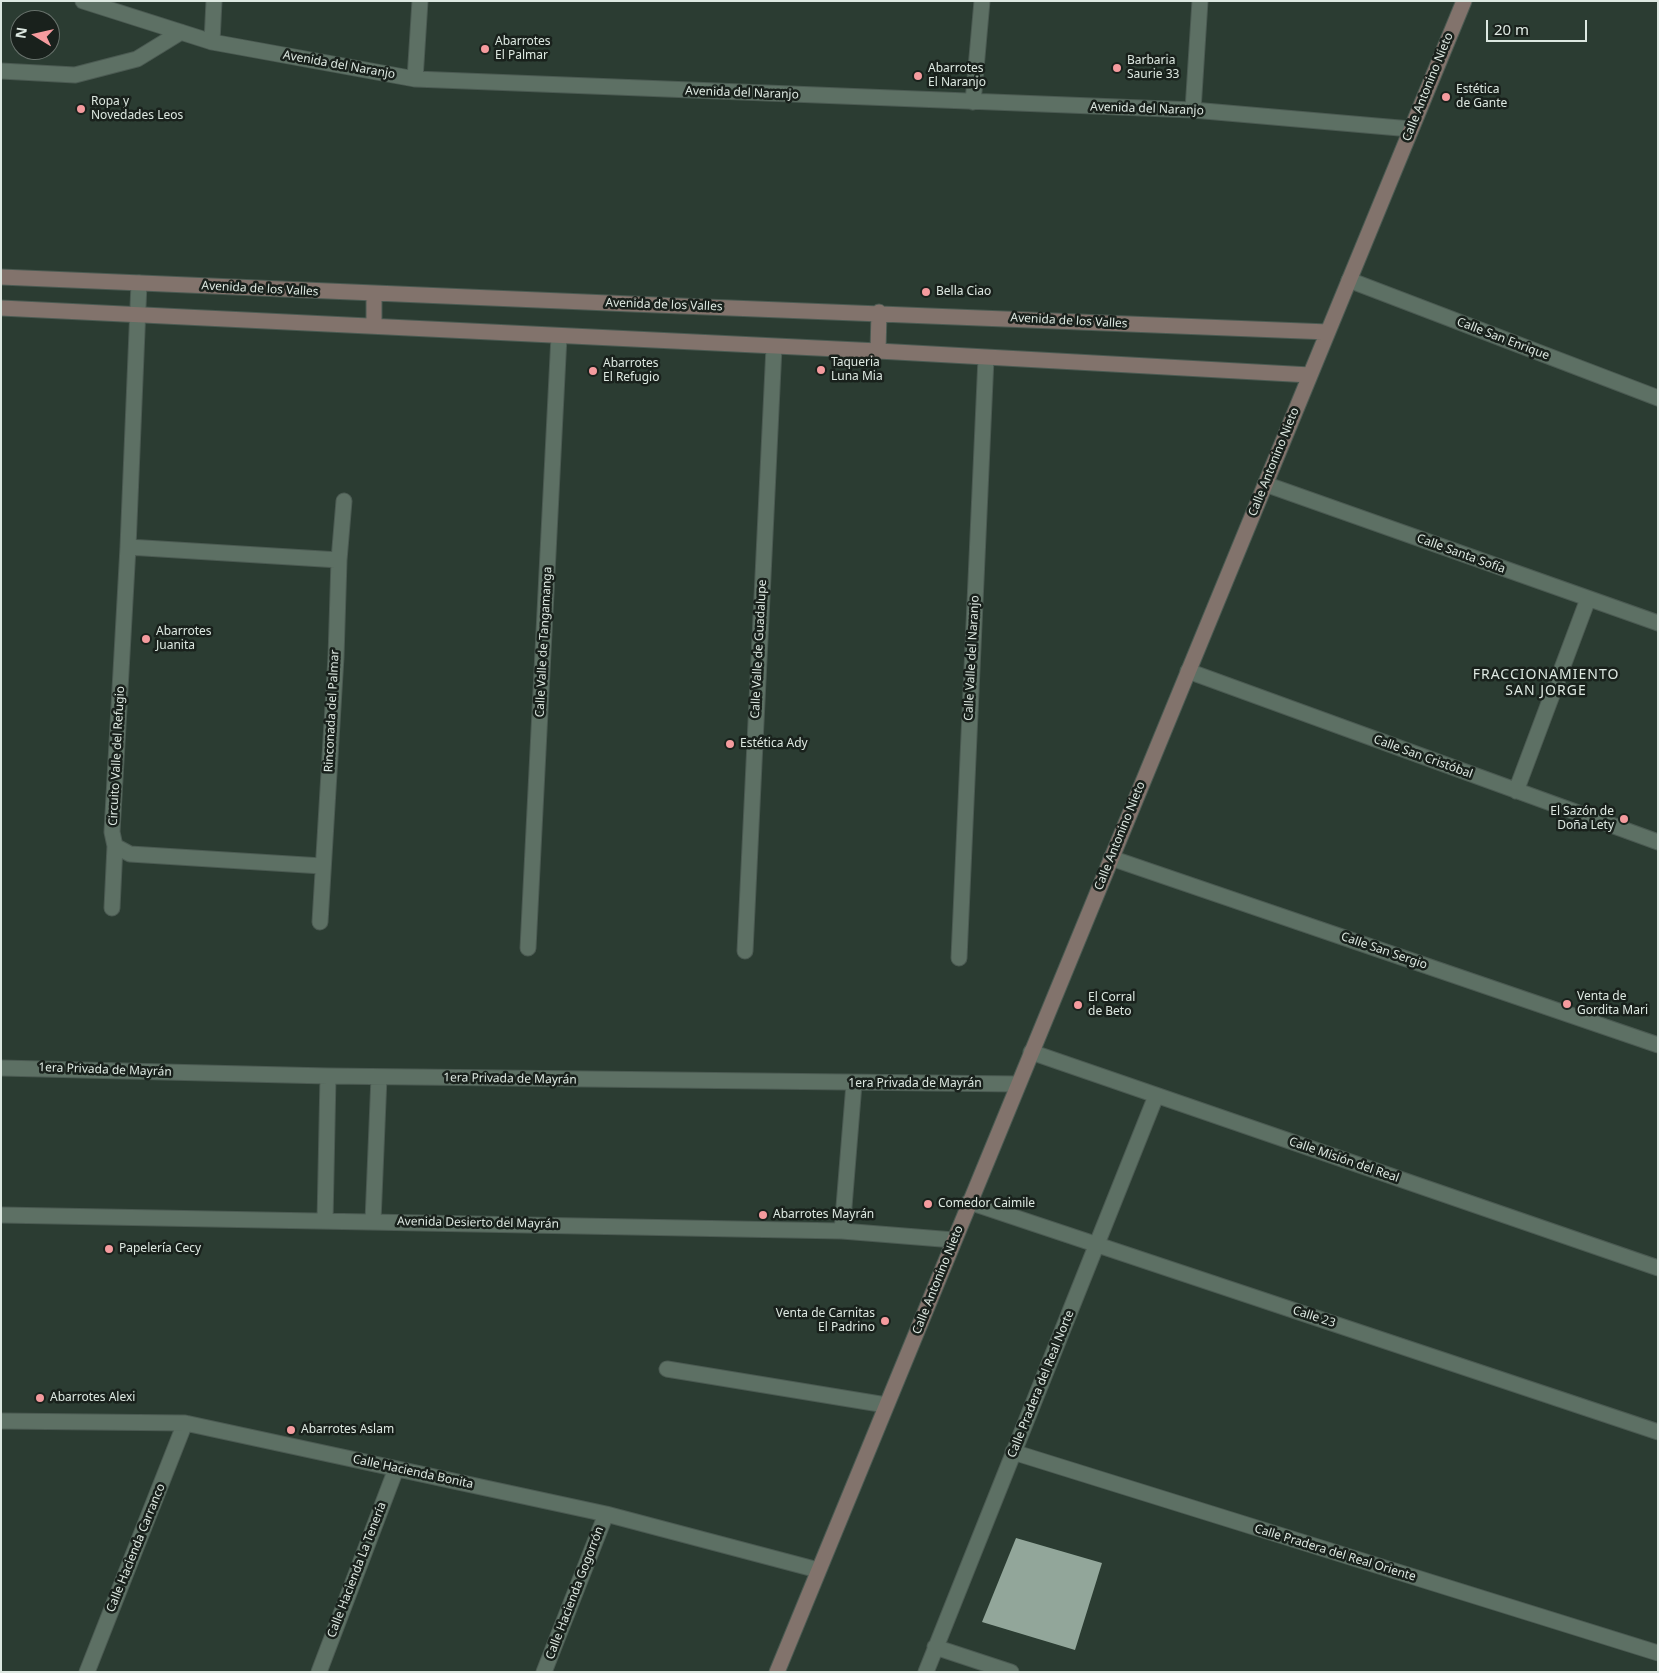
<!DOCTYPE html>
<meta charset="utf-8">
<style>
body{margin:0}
#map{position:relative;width:1659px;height:1673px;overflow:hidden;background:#2b3c32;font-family:"Noto Sans",sans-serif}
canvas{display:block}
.frame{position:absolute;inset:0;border:2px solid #dde8e1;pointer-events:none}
.north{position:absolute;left:10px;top:10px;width:50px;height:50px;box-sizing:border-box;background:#19211c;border:1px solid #67716b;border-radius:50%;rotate:279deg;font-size:14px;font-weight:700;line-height:20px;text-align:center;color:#dde8e1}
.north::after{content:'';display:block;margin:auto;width:18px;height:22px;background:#f59b9e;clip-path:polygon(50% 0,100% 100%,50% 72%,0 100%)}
.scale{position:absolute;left:1486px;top:20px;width:101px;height:22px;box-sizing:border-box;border:2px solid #dde8e1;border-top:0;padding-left:6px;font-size:15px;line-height:18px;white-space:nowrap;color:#dde8e1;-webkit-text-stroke:4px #19211c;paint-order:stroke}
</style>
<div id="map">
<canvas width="1659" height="1673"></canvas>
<div class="frame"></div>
<div class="north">N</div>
<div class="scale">20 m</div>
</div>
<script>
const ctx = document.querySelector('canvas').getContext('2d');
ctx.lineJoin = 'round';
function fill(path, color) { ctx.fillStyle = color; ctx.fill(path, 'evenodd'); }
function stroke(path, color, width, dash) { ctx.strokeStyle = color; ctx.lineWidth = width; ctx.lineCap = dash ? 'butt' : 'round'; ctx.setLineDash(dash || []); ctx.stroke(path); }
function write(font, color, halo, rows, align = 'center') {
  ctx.font = font + ' "Noto Sans",sans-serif'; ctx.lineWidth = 5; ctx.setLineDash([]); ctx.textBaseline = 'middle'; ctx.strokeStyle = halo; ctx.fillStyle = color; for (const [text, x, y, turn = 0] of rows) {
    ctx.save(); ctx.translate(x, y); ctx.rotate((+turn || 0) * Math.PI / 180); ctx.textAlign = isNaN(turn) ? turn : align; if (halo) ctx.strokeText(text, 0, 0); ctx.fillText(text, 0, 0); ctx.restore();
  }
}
fill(new Path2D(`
 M1016,1538L1102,1563L1075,1650L982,1622Z`), '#92a69a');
const street = new Path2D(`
 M83,1L212,42L415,79L1193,110L1411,129
 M212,42L214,1
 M1,71L75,75L137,59L181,32
 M415,79L420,1
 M973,102L982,1
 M1193,110L1200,1
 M1349,280L1658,398
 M1265,484L1658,623
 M128,547L339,560
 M1188,671L1658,842
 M1516,791L1588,599
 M115,846L130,854L322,866
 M1111,858L1658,1045
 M112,908L115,846L112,832L128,547L139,283
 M320,922L336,657L339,560L344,501
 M528,948L559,336
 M745,951L774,347
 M959,958L986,358
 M1031,1052L1658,1268
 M1,1068L328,1076L1018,1084
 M969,1202L1658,1432
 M1,1215L842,1231L954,1240
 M325,1221L328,1076
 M373,1221L379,1077
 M842,1231L854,1084
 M667,1369L886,1405
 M1,1421L185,1423L606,1514L818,1570
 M1013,1452L1658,1653
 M935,1647L1011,1672
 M87,1672L185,1423
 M319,1672L396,1469
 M544,1672L606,1514
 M926,1672L1156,1096`);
const secondary = new Path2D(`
 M1,277C443,298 886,313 1328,332
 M374,294V326
 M1,308L878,351L1310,375
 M878,351L879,312
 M777,1672L1464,1`);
stroke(street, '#4b5a52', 17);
stroke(secondary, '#4b5a52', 17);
stroke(street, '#5d7064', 15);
stroke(secondary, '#82736c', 15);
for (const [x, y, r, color] of [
 [485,49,5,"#f59b9e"],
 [1117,68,5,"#f59b9e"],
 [918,76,5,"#f59b9e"],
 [1446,97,5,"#f59b9e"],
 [81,109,5,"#f59b9e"],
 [926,292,5,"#f59b9e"],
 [821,370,5,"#f59b9e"],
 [593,371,5,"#f59b9e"],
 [146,639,5,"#f59b9e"],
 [730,744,5,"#f59b9e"],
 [1624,819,5,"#f59b9e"],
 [1567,1004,5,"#f59b9e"],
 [1078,1005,5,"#f59b9e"],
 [928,1204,5,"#f59b9e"],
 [763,1215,5,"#f59b9e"],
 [109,1249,5,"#f59b9e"],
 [885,1321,5,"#f59b9e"],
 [40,1398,5,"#f59b9e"],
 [291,1430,5,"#f59b9e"]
]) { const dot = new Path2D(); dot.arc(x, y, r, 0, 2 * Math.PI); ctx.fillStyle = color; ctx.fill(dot); stroke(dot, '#19211c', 2); }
write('12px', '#dde8e1', '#19211c', [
 ["Abarrotes",495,42],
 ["El Palmar",495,56],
 ["Barbaria",1127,61],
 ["Saurie 33",1127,75],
 ["Abarrotes",928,69],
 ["El Naranjo",928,83],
 ["Estética",1456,90],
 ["de Gante",1456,104],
 ["Ropa y",91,102],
 ["Novedades Leos",91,116],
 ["Bella Ciao",936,292],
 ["Taqueria",831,363],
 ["Luna Mia",831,377],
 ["Abarrotes",603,364],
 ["El Refugio",603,378],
 ["Abarrotes",156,632],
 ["Juanita",156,646],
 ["Estética Ady",740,744],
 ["El Sazón de",1614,812,"right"],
 ["Doña Lety",1614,826,"right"],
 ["Venta de",1577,997],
 ["Gordita Mari",1577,1011],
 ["El Corral",1088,998],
 ["de Beto",1088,1012],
 ["Comedor Caimile",938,1204],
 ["Abarrotes Mayrán",773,1215],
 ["Papelería Cecy",119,1249],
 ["Venta de Carnitas",875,1314,"right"],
 ["El Padrino",875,1328,"right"],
 ["Abarrotes Alexi",50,1398],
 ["Abarrotes Aslam",301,1430]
], 'left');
write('12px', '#dde8e1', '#19211c', [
 ["Avenida del Naranjo",339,65,10],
 ["Calle Antonino Nieto",1428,87,-68],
 ["Avenida del Naranjo",742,93,2],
 ["Avenida del Naranjo",1147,109,2],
 ["Avenida de los Valles",260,289,3],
 ["Avenida de los Valles",664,305,2],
 ["Avenida de los Valles",1069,321,3],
 ["Calle San Enrique",1503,339,21],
 ["Calle Antonino Nieto",1274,462,-68],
 ["Calle Santa Sofía",1461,554,20],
 ["Calle Valle de Tangamanga",544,642,-87],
 ["Calle Valle de Guadalupe",759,649,-87],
 ["Calle Valle del Naranjo",972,658,-87],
 ["Rinconada del Palmar",332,711,-87],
 ["Circuito Valle del Refugio",117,756,-87],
 ["Calle San Cristóbal",1423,757,20],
 ["Calle Antonino Nieto",1120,836,-68],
 ["Calle San Sergio",1384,951,19],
 ["1era Privada de Mayrán",105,1070,2],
 ["1era Privada de Mayrán",510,1079,1],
 ["1era Privada de Mayrán",915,1084],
 ["Calle Misión del Real",1344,1160,19],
 ["Avenida Desierto del Mayrán",478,1223,1],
 ["Calle Antonino Nieto",938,1280,-68],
 ["Calle 23",1314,1317,18],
 ["Calle Pradera del Real Norte",1041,1384,-68],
 ["Calle Hacienda Bonita",413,1472,12],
 ["Calle Hacienda Carranco",136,1548,-68],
 ["Calle Pradera del Real Oriente",1335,1553,17],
 ["Calle Hacienda La Tenería",357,1570,-69],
 ["Calle Hacienda Gogorrón",575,1593,-69]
]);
ctx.letterSpacing = '1px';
write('14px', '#dde8e1', '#19211c', [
 ["FRACCIONAMIENTO",1546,675],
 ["SAN JORGE",1546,691]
]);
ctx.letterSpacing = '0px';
</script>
